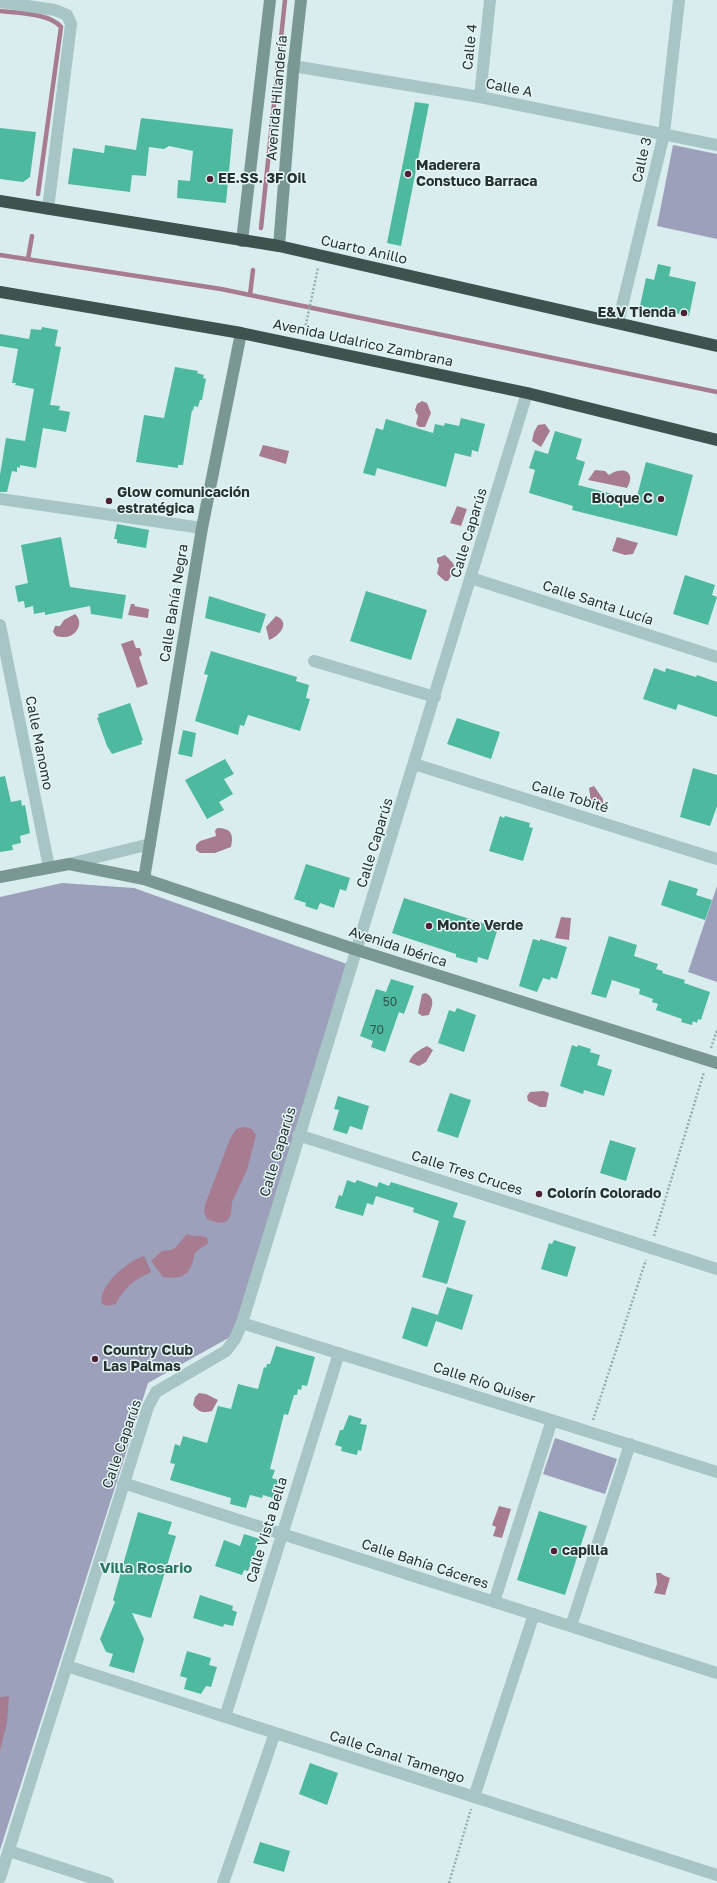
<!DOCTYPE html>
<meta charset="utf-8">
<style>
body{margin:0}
canvas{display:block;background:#daedee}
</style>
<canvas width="717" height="1883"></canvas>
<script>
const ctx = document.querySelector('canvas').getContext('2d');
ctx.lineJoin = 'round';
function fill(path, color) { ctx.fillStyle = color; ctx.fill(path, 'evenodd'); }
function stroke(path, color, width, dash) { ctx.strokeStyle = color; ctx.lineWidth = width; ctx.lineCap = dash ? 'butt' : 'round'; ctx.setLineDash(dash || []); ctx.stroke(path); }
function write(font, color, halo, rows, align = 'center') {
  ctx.font = font + ' "Golos Text",sans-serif'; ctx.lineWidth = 3; ctx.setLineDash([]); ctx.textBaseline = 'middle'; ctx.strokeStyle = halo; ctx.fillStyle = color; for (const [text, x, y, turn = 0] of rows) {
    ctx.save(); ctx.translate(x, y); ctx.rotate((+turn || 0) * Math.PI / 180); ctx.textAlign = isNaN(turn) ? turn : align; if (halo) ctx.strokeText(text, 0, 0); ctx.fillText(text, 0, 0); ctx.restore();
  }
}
fill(new Path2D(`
 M673,145L717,154V239L657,226Z
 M62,883L134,888L347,964L232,1336L148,1383L0,1850V897Z
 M717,886V982L688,972Z
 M555,1438L617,1459L605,1494L543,1474Z`), '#9ca0bb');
fill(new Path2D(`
 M422,401L427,403L431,413L425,427H419L416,424L418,416L415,410L417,404Z
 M545,424L550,431L541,447L532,441L534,432L538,425Z
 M263,445L289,451L286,464L259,456Z
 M595,470L605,471L609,475C622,466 637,471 627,488L588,480Z
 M457,506L467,509L461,526L450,523Z
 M617,537L638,543L633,554L625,555L612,551Z
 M445,555L453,563L455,569L448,581H445L437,574L439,565L437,562V558Z
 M131,604H135L134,606L149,609L148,618L128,615Z
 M75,614C82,620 80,630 72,635C67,638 61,637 56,636L53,632L55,626H60L64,620Z
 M276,616C291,622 280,636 269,640L266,627Z
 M133,640L136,648H140L142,655L139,657L148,684L137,688L121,644Z
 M594,786L603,799V803L598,806L591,801L589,788Z
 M217,828C231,828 234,834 231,847L215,853H200L196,850V845L200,841L216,836L215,831Z
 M561,917L571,918L569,940L555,938Z
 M426,993C436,999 432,1006 429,1015L422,1016L418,1013L422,994Z
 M427,1046L433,1050L426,1062L419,1066L409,1062C412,1054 419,1050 427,1046Z
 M544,1091L549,1093L546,1107H540L528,1101L527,1096L530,1092Z
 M244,1127L252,1129L256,1135L247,1170L232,1202L231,1215L227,1221C220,1224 215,1222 207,1219L204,1212L205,1205L230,1139L236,1129Z
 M187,1234C194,1238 201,1234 207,1238L208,1243C204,1247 195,1250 194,1256C191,1274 183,1280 163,1277L151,1261L162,1251L171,1250L175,1248Z
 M144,1256L151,1271L150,1273C134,1279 123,1289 116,1304L107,1306L102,1304C97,1286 129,1260 144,1256Z
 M199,1393L206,1394L218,1400L212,1411C204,1413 199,1413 193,1405L195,1397Z
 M499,1506L511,1509L502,1538L493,1536L496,1527L492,1525Z
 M656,1573H661L663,1575L670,1578L665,1595L654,1593L657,1584Z
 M9,1696L7,1722L0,1751V1697Z`), '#a87c90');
stroke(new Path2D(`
 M0,11C17,13 50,13 61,27L38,194
 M261,228L285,0
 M0,255L221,289L717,392
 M28,259L32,236
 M250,295L253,270`), '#a87c90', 4.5);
fill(new Path2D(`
 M415,102L429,104L401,246L387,243Z
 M141,118L233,129L226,203L177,198L178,180L190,181L193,151L169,146L164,149L149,147L146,176L132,175L130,192L68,184L73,148L104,153L105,145L136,150Z
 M0,128L36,132L30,177L23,182L0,179Z
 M658,264L671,267L669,276L696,282L689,316L640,306L646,278L654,280Z
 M42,327L58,330L55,346L61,347L50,405L60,406L59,410L70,412L66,432L43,428L36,468L20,465V468L17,467V472L12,471L7,492H0V475L6,438L25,441L34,389L15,385L16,383H12L18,349L0,346V334L29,339L31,329L41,330Z
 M175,367L198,371L197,373L204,375L203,378L206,379L202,400H200L198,407L194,406L193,411L192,410L183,465H178V468L136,462L144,415L164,418Z
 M461,418L485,424L478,452L472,450L471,457L455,453L446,487L377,468L375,476L363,473L376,428L383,430L386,419L433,433L435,424L444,426L445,423L459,426Z
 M555,431L582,439L576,459L585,462L578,485L636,500L646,462L693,475L677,536L572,510L573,506L529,493L535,470L529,468L535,450L548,454Z
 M117,524L149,530L146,548L117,543V539H114Z
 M61,537L70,587L126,595L122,619L91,614L90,606L45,615V612L34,614L33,606L25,608L24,601L18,602L15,586L28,583L21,545Z
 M685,575L715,585L712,595L717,597L708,625L673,614Z
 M366,591L427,610L411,660L350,641Z
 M209,596L266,614L260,633L205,618Z
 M211,651L297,677L296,681L309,685L306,698L310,699L300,731L248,715L244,726L240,725L238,735L195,721L208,675L204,674Z
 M654,668L665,672L666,668L696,677L697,675L717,682V717L678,704L676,710L643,699Z
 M130,703L143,740L141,741L142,744L112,754L107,746L97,718L99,717L98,714Z
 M457,718L500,732L491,759L447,744Z
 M183,730L196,733L192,757L178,754Z
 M225,759L234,774L224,779L233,794L219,802L224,810L207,819L185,780Z
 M693,768L717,775V806L710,826L680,817Z
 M5,776L11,802L21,800L22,806L25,805L30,833L20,836L21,843L12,845L13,850L0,852V777Z
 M500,816L504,818L505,816L530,823L529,827L533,828L523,861L489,851Z
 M306,864L350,878L346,891L340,889L334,908L320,903L317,910L305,906L306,903L294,899Z
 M669,880L698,889L696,895L712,900L705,920L661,905Z
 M404,898L498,928L488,960L478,957L477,963L456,957V954L392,933Z
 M609,936L637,945L634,956L658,964L656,969L663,971L662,973L685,980L684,983L710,992L701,1020L698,1019L697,1023L693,1021L692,1025L681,1022L682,1019L656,1010L658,1004L652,1002L653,999L639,994L640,989L612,980L606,998L591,994Z
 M533,939L540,941V939L567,947L557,979L551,977L550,980L543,978L537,992L519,986Z
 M391,979L414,986L404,1014L399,1012L385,1052L371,1047L373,1041L360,1036L376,989L386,992Z
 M457,1008L476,1015L464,1052L438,1043L449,1010L455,1012Z
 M572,1045L577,1047L578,1045L591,1049L590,1052L600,1055L597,1065L612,1070L604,1096L584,1090L583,1094L560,1086Z
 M450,1093L471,1100L458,1138L437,1131Z
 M338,1096L369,1106L362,1130L350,1126L347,1134L333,1130L339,1110L334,1109Z
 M610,1140L636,1148L626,1181L600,1173Z
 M347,1180L355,1183L357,1180L377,1187L379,1182L389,1186L391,1182L458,1203L453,1217L466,1221L447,1284L422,1277L439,1221L413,1212L414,1208L376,1196L373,1205L367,1203L363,1216L335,1208L339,1195L342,1196Z
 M554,1240L576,1247L567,1277L541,1269L549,1243L552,1244Z
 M447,1287L473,1295L462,1330L436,1321Z
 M412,1307L438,1315L427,1347L402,1338Z
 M276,1346L315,1357L307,1386L302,1385L301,1390L298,1389L297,1395H294L288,1415L284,1414L270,1469L275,1470L272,1478L278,1480L273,1498L263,1495L262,1498L250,1495L246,1508L230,1504L231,1498L170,1480L175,1464L170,1463L175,1444L180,1446L183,1436L207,1443L218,1406L231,1409L238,1384L258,1389L264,1367L266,1368L267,1364H270Z
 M349,1415L362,1419L360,1424L367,1425L361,1451L358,1450L357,1455L341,1451L342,1447L335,1445L340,1430H343Z
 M539,1511L587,1526L565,1595L517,1580Z
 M138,1512L172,1522L168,1534L176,1536L151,1618L132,1613L144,1639L134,1673L109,1666L113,1654L106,1652L100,1639L115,1602L113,1600Z
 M244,1534L260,1539L248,1571L244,1570L242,1575L215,1566L224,1540L240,1546Z
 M200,1595L233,1606L232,1610L237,1612L233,1626L224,1624L223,1627L193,1618Z
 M187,1651L211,1658L209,1665L217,1667L211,1687L206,1686L201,1694L184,1689L187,1678L180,1676Z
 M310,1763L338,1773L327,1805L299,1794Z
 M260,1842L290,1851L284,1872L253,1863Z`), '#4db99e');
stroke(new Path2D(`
 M304,333L318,268
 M711,1048L717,1030
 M654,1236L704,1072
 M593,1420L646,1260
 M449,1883L471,1809`), '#92b0ae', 2.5, [2, 2]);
stroke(new Path2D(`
 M0,2L55,10L67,15L71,24L48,209
 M293,66L480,97L717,145
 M480,97L490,0
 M618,323L664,134L679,0
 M0,499L202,528
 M471,578L717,657
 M0,625L49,867
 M314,661L435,697
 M414,764L717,859
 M69,864L150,844
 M298,1135L717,1269
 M242,1323L717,1472
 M123,1483L717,1673
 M494,1602L552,1420
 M571,1626L630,1444
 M67,1666L717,1875
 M225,1717L339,1353
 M474,1797L534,1614
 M9,1851L108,1883
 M0,1878L148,1407L156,1392L226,1351L235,1339L242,1323L527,393
 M223,1883L275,1733`), '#a7c5c4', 12);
stroke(new Path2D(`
 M242,241L270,0
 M279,246L293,72L301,0
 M0,877L69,864L144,879L357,950L717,1063
 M144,879L202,528L241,333`), '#799894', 12);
stroke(new Path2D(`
 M0,201L279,246L717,346
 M0,292L241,333L527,393L717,440`), '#3f524f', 12);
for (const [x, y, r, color] of [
 [408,174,4,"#4f2134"],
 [210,179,4,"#4f2134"],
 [684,313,4,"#4f2134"],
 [661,499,4,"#4f2134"],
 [109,501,4,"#4f2134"],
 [429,926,4,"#4f2134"],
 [539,1194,4,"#4f2134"],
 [95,1359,4,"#4f2134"],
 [554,1551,4,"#4f2134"]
]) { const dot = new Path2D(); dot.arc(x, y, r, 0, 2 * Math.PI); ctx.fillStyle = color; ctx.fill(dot); stroke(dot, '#e5f6f7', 1.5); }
write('12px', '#30544c', null, [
 ["50",390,1002],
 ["70",377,1030]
]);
write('14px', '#273230', '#e5f6f7', [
 ["Calle 4",470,47,-84],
 ["Calle A",509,88,11],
 ["Avenida Hilandería",277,98,-85],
 ["Calle 3",642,160,-77],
 ["Cuarto Anillo",364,250,13],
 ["Avenida Udalrico Zambrana",363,343,12],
 ["Calle Caparús",469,533,-73],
 ["Calle Bahía Negra",174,603,-81],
 ["Calle Santa Lucía",598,603,18],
 ["Calle Manomo",39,743,79],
 ["Calle Tobité",570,797,17],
 ["Calle Caparús",375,843,-73],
 ["Avenida Ibérica",398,947,18],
 ["Calle Caparús",278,1152,-73],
 ["Calle Tres Cruces",467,1173,18],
 ["Calle Río Quiser",484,1383,18],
 ["Calle Caparús",122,1444,-71],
 ["Calle Vista Bella",267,1530,-73],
 ["Calle Bahía Cáceres",425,1564,18],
 ["Calle Canal Tamengo",397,1757,18]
]);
write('bold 14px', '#273230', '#e5f6f7', [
 ["Maderera",416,166],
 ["Constuco Barraca",416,182],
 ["EE.SS. 3F Oil",218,179],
 ["E&V Tienda",676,313,"right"],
 ["Glow comunicación",117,493],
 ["estratégica",117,509],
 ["Bloque C",653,499,"right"],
 ["Monte Verde",437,926],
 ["Colorín Colorado",547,1194],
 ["Country Club",103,1351],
 ["Las Palmas",103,1367],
 ["capilla",562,1551]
], 'left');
write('bold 15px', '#297864', '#e5f6f7', [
 ["Villa Rosario",146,1568]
]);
</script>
